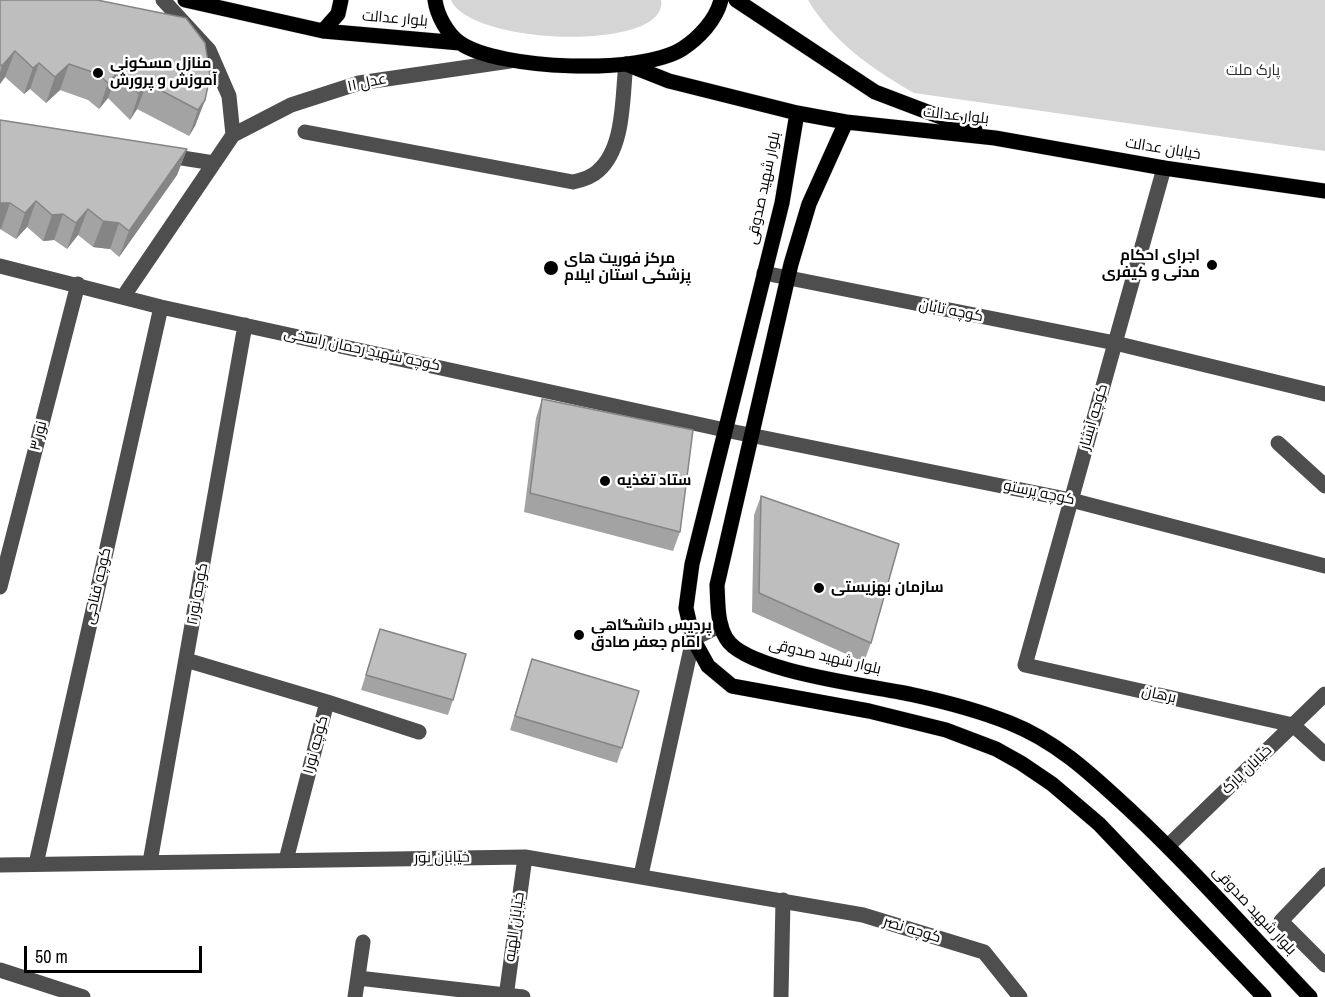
<!DOCTYPE html>
<meta charset="utf-8">
<style>
body{margin:0}
#map{position:relative;width:1325px;height:997px;overflow:hidden;background:#fff;font-family:"Archivo Narrow",sans-serif}
canvas{display:block}
.scale{position:absolute;left:24px;top:946px;width:178px;height:27px;box-sizing:border-box;border:3px solid #000;border-top:0;padding-left:8px;font-size:18px;line-height:21px;white-space:nowrap;color:#000;-webkit-text-stroke:4px #fff;paint-order:stroke}
</style>
<div id="map">
<canvas width="1325" height="997"></canvas>
<div class="scale">50 m</div>
</div>
<script>
const ctx = document.querySelector('canvas').getContext('2d');
ctx.lineJoin = 'round';
function fill(path, color) { ctx.fillStyle = color; ctx.fill(path, 'evenodd'); }
function stroke(path, color, width, dash) { ctx.strokeStyle = color; ctx.lineWidth = width; ctx.lineCap = dash ? 'butt' : 'round'; ctx.setLineDash(dash || []); ctx.stroke(path); }
function write(font, color, halo, rows, align = 'center') {
  ctx.font = font + ' "Archivo Narrow",Cairo,sans-serif'; ctx.lineWidth = 5; ctx.setLineDash([]); ctx.textBaseline = 'middle'; ctx.strokeStyle = halo; ctx.fillStyle = color; for (const [text, x, y, turn = 0] of rows) {
    ctx.save(); ctx.translate(x, y); ctx.rotate((+turn || 0) * Math.PI / 180); ctx.textAlign = isNaN(turn) ? turn : align; if (halo) ctx.strokeText(text, 0, 0); ctx.fillText(text, 0, 0); ctx.restore();
  }
}
fill(new Path2D(`
 M451,0H661C670,52 471,46 451,0Z
 M808,0H1325V151L914,93C872,69 833,42 808,0Z`), '#d5d5d5');
const major = new Path2D(`
 M185,0L323,31L460,43
 M435,0C437,15 447,34 460,43C500,70 640,75 682,49C699,38 716,20 721,0
 M736,0L875,92L975,130
 M323,31L338,14L341,0
 M626,64L669,81L797,113L846,122L995,138L1164,168L1325,191
 M797,113L782,203L692,564L686,608L693,639L708,666L732,686L869,711L946,730L996,749L1021,763L1052,784L1099,824L1264,997
 M846,122L809,204L791,264L717,585C718,602 717,623 726,638C745,672 875,686 914,695C946,702 980,711 1010,723C1058,742 1093,776 1130,810C1193,869 1250,934 1310,997`);
stroke(major, '#dbdbdb', 16);
stroke(new Path2D(`
 M163,0L209,50L229,96L233,135
 M305,132L573,182C582,180 592,177 598,171C625,148 622,96 626,64
 M163,155L214,163
 M1164,168L1025,665L1293,725L1325,754
 M0,266L161,307L725,430L1071,500L1325,566
 M764,273L1115,343L1325,394
 M123,297L233,135L291,105L359,83L510,61
 M1278,443L1325,486
 M0,587L78,284
 M186,660L327,702L286,860
 M327,702L419,732
 M1168,846L1325,694
 M150,862L245,325
 M36,864L161,307
 M0,865L525,857L863,915L984,952L1020,997
 M641,875L693,639L721,625
 M1325,875L1281,921L1325,965
 M0,970L83,997
 M358,978L523,997
 M355,997L363,942
 M506,997L525,857
 M781,997L783,900`), '#4e4e4e', 15);
stroke(major, '#000', 15);
fill(new Path2D(`
 M0,0L205,100L195,126L189,136L137,109L130,120L108,98L99,109L88,100L60,90L46,103L30,89L24,94L5,77L0,84Z
 M0,120L187,149L177,175L119,257L110,249L93,247L78,235L67,249L54,240L43,241L27,227L16,239L0,229Z
 M542,399L680,532L673,551L524,512L536,418Z
 M761,496L871,643L864,662L752,612L754,515Z
 M380,629L453,700L448,715L361,690Z
 M532,659L622,748L617,763L510,730Z`), '#a3a3a3');
fill(new Path2D(`
 M15,51L5,77L0,84V73L2,66Z
 M39,63L30,89L24,94L33,68Z
 M69,64L60,90L46,103L55,77Z
 M118,72L108,98L99,109L108,83Z
 M147,83L137,109L130,120L139,94Z
 M205,100L195,126L189,136L198,110Z
 M187,149L177,175L119,257L129,231Z
 M36,201L27,227L16,239L25,213Z
 M0,203H10L1,229H0Z
 M88,209L78,235L67,249L76,223Z
 M63,214L54,240L43,241L52,215Z
 M103,221L119,223L110,249L93,247Z`), '#858585');
const building = new Path2D(`
 M0,0H97L186,18L205,43L210,76L205,100L198,110L147,83L139,94L118,72L108,83L98,74L69,64L55,77L39,63L33,68L15,51L2,66L0,64Z
 M0,120L187,149L129,231L119,223L103,221L88,209L76,223L63,214L52,215L36,201L25,213L10,203H0Z
 M542,399L693,430L680,532L530,493Z
 M761,496L899,544L871,643L759,593Z
 M380,629L466,654L453,700L366,675Z
 M532,659L639,691L622,748L515,716Z`);
fill(building, '#bebebe');
stroke(building, '#858585', 1.5);
for (const [x, y, r, color] of [
 [98,73,6,"#000"],
 [1212,265,6,"#000"],
 [551,268,8,"#000"],
 [605,481,6,"#000"],
 [819,588,6,"#000"],
 [579,635,6,"#000"]
]) { const dot = new Path2D(); dot.arc(x, y, r, 0, 2 * Math.PI); ctx.fillStyle = color; ctx.fill(dot); stroke(dot, '#fff', 2); }
write('15px', '#000', '#fff', [
 ["بلوار عدالت",395,19,5],
 ["عدل ۱۱",367,83,-12],
 ["بلوار عدالت",956,116,6],
 ["خیابان عدالت",1163,149,9],
 ["بلوار شهید صدوقی",764,188,-78],
 ["کوچه تابان",951,311,11],
 ["کوچه شهید رحمان راسخی",362,350,12],
 ["کوچه آبشار",1094,417,-74],
 ["نور ۳",39,436,-76],
 ["کوچه پرستو",1039,493,12],
 ["کوچه فتاحی",98,586,-77],
 ["کوچه نور۲",198,594,-80],
 ["بلوار شهید صدوقی",825,657,13],
 ["برهان",1159,695,12],
 ["کوچه نور۱",316,745,-75],
 ["خیابان پارک",1247,770,-44],
 ["خیابان نور",442,858,-1],
 ["بلوار شهید صدوقی",1254,911,47],
 ["خیابان الهیه",515,927,-82],
 ["کوچه نصر",912,930,17]
]);
write('bold 15px', '#000', '#fff', [
 ["منازل مسکونی",110,64],
 ["آموزش و پرورش",110,81],
 ["اجرای احکام",1200,256,"right"],
 ["مدنی و کیفری",1200,273,"right"],
 ["مرکز فوریت های",564,259],
 ["پزشکی استان ایلام",564,276],
 ["ستاد تغذیه",617,481],
 ["سازمان بهزیستی",831,588],
 ["پردیس دانشگاهی",591,626],
 ["امام جعفر صادق",591,643]
], 'left');
write('15px', '#2c2c2c', '#fff', [
 ["پارک ملت",1253,71]
]);
</script>
